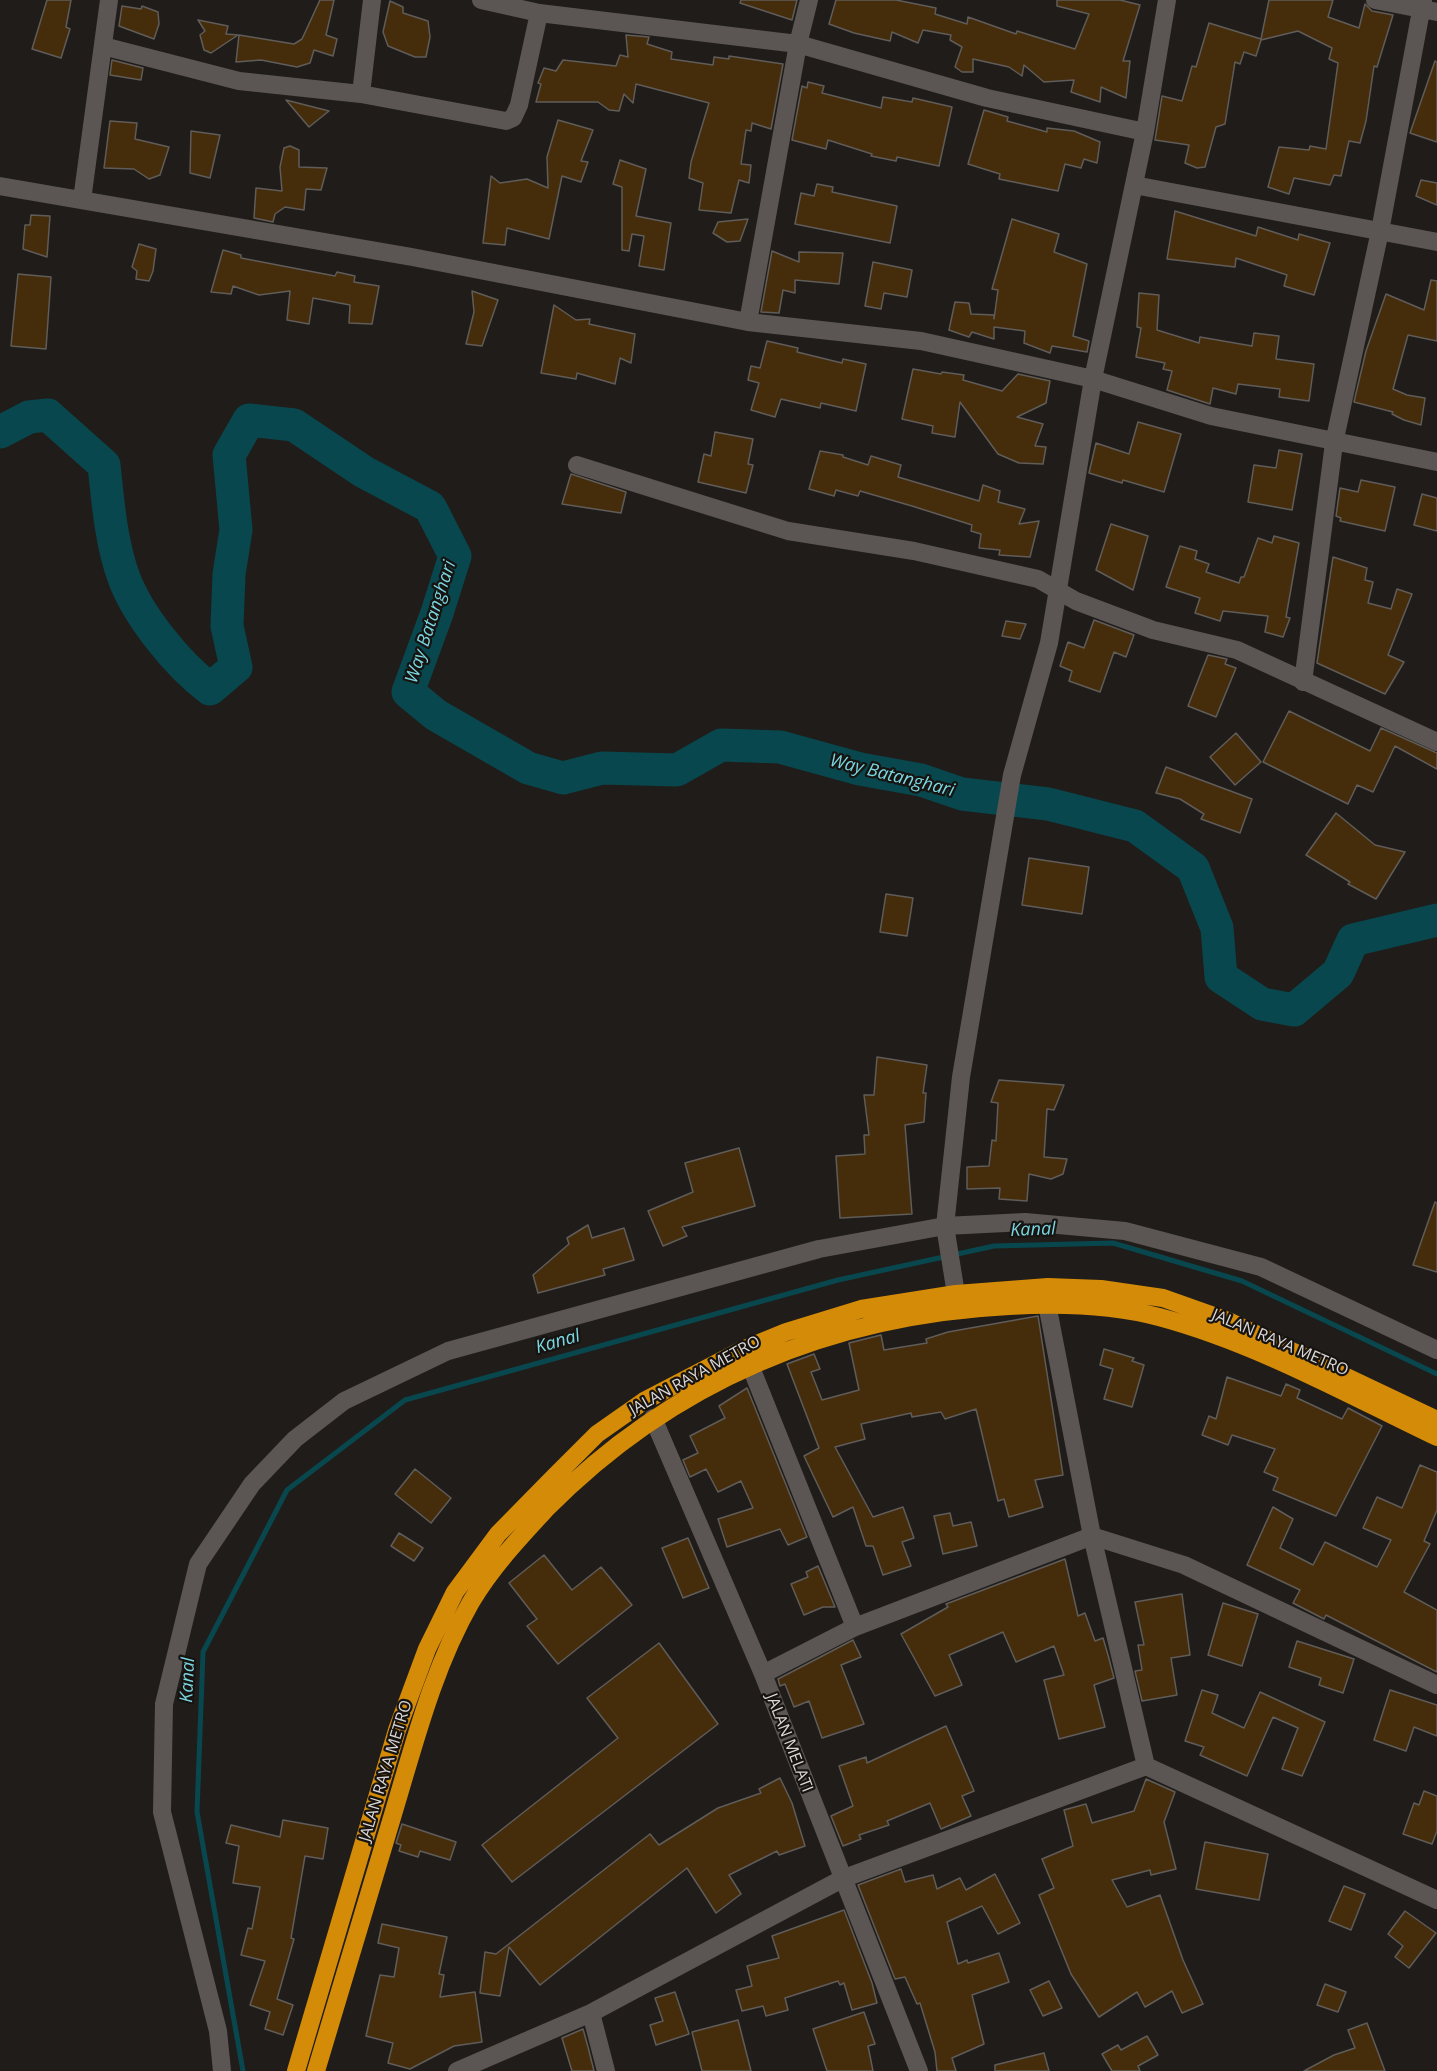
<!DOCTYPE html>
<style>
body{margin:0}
canvas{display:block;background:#1f1c19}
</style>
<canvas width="1437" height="2071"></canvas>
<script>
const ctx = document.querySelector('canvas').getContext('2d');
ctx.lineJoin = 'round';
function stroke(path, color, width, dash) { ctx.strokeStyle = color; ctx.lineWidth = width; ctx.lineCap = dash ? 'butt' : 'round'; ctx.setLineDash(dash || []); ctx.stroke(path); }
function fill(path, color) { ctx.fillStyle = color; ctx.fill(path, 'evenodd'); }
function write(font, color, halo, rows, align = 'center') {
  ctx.font = font + ' "Open Sans",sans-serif'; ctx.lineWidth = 4.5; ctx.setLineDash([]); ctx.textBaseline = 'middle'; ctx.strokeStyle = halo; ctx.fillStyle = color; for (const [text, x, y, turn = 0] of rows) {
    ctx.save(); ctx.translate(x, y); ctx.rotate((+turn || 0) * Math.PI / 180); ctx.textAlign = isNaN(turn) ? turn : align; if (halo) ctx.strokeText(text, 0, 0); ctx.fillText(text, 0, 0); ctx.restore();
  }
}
stroke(new Path2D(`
 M243,2071L197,1812L203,1652L287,1490L405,1400L838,1280L994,1246L1113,1243L1242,1281L1437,1374`), '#08474d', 5);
stroke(new Path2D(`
 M0,432L29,417L48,415L104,465C108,502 111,543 124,578C138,616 178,665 210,689L236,667L227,626L229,574L236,530L229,455L249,420L294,425L364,472L430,507L455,556L437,613L408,692L436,715L528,768L563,778L602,768L677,770L721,745L780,747L860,769L921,780L962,794L1048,804L1135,826L1193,868L1217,928L1221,977L1262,1004L1294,1010L1338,973L1353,940L1437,920`), '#08474d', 33);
const building = new Path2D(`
 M47,0H71L66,27L70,29L61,58L32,49Z
 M320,0H334L326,35L337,39L333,56L314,50L310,63L297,67L261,60L236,62L239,35L294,44L302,39Z
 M741,0H797L792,20L740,3Z
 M836,0H896L936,8L935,14L967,24L968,17L1016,34L1017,31L1075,49L1089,14L1057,6V0H1120L1140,5L1123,61H1130L1126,98L1101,87L1100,102L1071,92L1074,80L1044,82L1024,65L1022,76L1009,67L973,59V72H962L955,67L962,47L950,40L951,35L923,30L918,43L892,32L890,41L854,33L829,24Z
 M1269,0H1333L1328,17L1359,28L1365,4L1372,11L1393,15L1377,67L1374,66L1366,121L1360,143L1349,141L1341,176L1334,175L1330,185L1294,178L1289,194L1268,187L1279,147L1309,150L1310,146L1326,149L1338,63L1329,59L1332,48L1298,31L1261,40L1256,56L1244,52L1240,64L1235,62L1225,124L1216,127L1205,167L1197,168L1185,163L1189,145L1155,140L1162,96L1182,101L1192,66L1196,67L1209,23L1261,39Z
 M390,1L403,7V13L428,21L430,37L426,57H415L388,46L383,32Z
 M122,6L141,9L142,6L158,12L159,24L154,39L119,26Z
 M198,20L228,26L226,34L238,35L211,53L204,50L200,35L205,31Z
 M626,35L649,37L647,44L672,52L671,59L713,65L714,57L729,59V56L783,64L771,129L752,123L751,131L746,130L741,164L751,165L749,183L739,180L731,213L699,210L703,183L689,178L691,162L709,103L636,84L633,103L624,94L619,111L609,110L598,102H536L541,84L538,83L544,68L556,71L563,60L616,66L620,55L628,57Z
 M112,60L143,68L141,80L110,75Z
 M1435,61L1437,62V142L1410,133Z
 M808,82L824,86L822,93L881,108L883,97L912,102L913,98L952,107L939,166L897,157L896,161L871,156L872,154L828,140L826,149L792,140L802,86L807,88Z
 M286,100L329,111L309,127Z
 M984,110L1008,117L1007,121L1047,132V128L1074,131L1100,142L1097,163L1084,159L1081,168L1065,164L1058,191L999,179L1000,174L968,164Z
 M558,120L593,130L581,161L588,162L581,182L562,176L549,239L507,228L505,245L483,243L491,176L500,183L527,179L548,188L547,157Z
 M110,121L137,123L135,139L169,147L160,175L149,179L134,169L104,168Z
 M191,131L220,135L210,178L190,173Z
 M290,146L299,150V167L327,168L321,190L306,189L304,210L285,207L275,214L273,222L254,218L256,188L282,191L280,167L284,148Z
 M620,160L646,169L636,216L671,223L664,270L639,266L644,236L632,234L629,251L622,250V187L613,184Z
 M1421,180L1437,183V205L1416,196Z
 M817,184L833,187L832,192L897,206L890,243L795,224L801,193L814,196Z
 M1175,211L1256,236L1258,227L1298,240L1299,234L1330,243L1314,295L1284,286L1287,275L1236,258L1235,267L1167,259Z
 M31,215L50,216L47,257L23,249L25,225H30Z
 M748,219L740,241L727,242L713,233L718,222Z
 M1012,219L1059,234L1054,252L1087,264L1073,336L1089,341L1087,352L1052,346L1050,353L1024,343L1025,331L994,327V339L972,332L969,337L949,330L955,302L969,303L971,314L994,315V319L998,290L992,289Z
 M139,244L156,249L153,271L149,281L136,279L137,271L132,267Z
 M223,250L241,255V258L335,276L337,272L355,276L354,282L379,286L372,324L349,323L350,305L313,298L309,324L287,320L290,291L259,295L233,286L231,294L211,292Z
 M772,251L799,262V252L843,253L839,284L795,280V293L783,290L779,313L761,312Z
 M873,262L912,270L907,297L884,293L881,309L865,306Z
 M18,274L51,277L46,349L11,346Z
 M1431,280L1437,281V341L1408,335L1393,389L1407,395L1425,398L1421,425L1404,420L1392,414L1393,412L1354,402L1366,351L1386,294L1424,310Z
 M472,291L498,300L482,346L466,344L474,312Z
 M1139,293L1159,295L1157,330L1199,343L1200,337L1252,346L1254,333L1279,336L1276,359L1314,364L1309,401L1279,397L1280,389L1238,384L1236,394L1213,388L1210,404L1167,390L1172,371L1163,369L1165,363L1136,357L1141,328L1137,327Z
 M554,305L576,320L590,319L589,324L635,334L631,363L620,358L615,384L577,373L576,379L541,373Z
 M767,341L798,348L797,352L842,363L843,359L866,364L856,411L821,403L820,408L781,399L775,417L751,410L759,383L748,380L751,366L760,368Z
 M913,369L941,374L942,372L964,375L963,380L1002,391L1018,374L1050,381L1046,403L1017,417L1043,424L1035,446L1046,447L1043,464L1019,463L998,454L960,402L955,437L932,433L933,426L902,419Z
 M1138,422L1181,434L1164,492L1123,480L1122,483L1089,473L1096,443L1129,454Z
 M715,432L753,439L748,464L753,465L746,493L698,482L704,454L711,456Z
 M1279,450L1302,454L1292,510L1248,502L1254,465L1276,468Z
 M820,451L843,455V457L868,465L871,456L901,465L898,477L979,501L983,485L1000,491L998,502L1025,509L1019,524L1039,521L1030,557L999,555L1000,550L979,548L981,534L971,531L972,525L912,506L860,491L858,496L836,490L834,496L809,489Z
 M571,474L626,492L621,513L562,504Z
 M1361,480L1395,487L1385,531L1340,521L1341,518L1336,516L1340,488L1358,492Z
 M1422,494L1437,498V531L1414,525Z
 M1111,524L1148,536L1133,590L1096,570Z
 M1274,536L1299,543L1286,617L1290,618L1283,637L1265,632L1268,616L1223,611L1220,621L1195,613L1200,598L1166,587L1180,546L1197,551L1195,559L1209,564L1206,572L1239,583L1241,577H1244L1258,538L1272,543Z
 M1333,557L1367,568L1365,580L1373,582L1368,603L1391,609L1397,589L1412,594L1388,655L1404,662L1385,694L1317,663Z
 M1094,620L1134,635L1126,657L1114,652L1100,692L1069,681L1072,671L1060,666L1068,642L1084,648Z
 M1006,621L1026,624L1020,639L1002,636Z
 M1208,655L1227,659L1225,664L1236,668L1216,717L1188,706Z
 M1289,711L1370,751L1381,728L1437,753V769L1395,746L1373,792L1357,785L1348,804L1263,762Z
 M1236,733L1261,762L1235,785L1210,757Z
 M1166,767L1252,799L1240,833L1201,819L1204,814L1180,799L1156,793Z
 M1336,813L1375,845L1405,852L1376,899L1348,884L1350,882L1306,855Z
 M1029,858L1089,867L1082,914L1022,905Z
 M886,894L913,898L907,936L880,932Z
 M877,1057L927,1065L923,1093H926L924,1122L905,1125L912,1214L840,1218L836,1156L865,1154L864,1135H869L864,1095H874Z
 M999,1080L1064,1085L1054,1110L1047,1109L1044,1157L1067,1159L1063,1174L1051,1179L1029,1174L1027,1201L999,1199L1000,1188L967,1189V1167L989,1166L992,1140L996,1141L998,1103L991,1102Z
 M739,1148L755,1206L682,1227L687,1236L663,1246L648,1211L693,1192L685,1163Z
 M1435,1202L1437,1203V1272L1413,1265Z
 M588,1225L592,1238L624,1228L634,1260L603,1269L605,1275L538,1293L533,1275L569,1244L567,1238Z
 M1038,1316L1063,1475L1035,1480L1043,1507L1009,1517L1004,1499L998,1501L976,1409L945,1419L941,1412L912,1417L911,1413L861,1424L865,1439L835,1447L873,1517L903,1507L914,1538L902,1542L911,1566L883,1575L873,1546H866L853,1507L833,1517L804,1456L819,1448L787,1364L814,1354L820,1369L811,1372L822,1400L859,1390L849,1343L881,1335L884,1350L927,1343L926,1339L948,1332Z
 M1104,1349L1134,1358L1132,1361L1144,1365L1132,1407L1104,1399L1113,1369L1100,1365Z
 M1227,1377L1281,1396L1286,1384L1300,1390L1297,1398L1342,1419L1348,1408L1382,1426L1336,1516L1273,1490L1278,1478L1264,1472L1275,1449L1232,1435L1228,1445L1202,1435L1209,1416L1216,1419Z
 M747,1388L807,1537L788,1545L780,1529L727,1547L718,1519L753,1508L741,1481L718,1492L706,1469L690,1477L683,1460L698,1453L690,1436L725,1418L719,1406Z
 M1420,1465L1437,1472V1510L1424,1541L1430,1544L1404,1592L1437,1610V1672L1326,1615L1324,1619L1293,1603L1300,1590L1247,1565L1273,1507L1293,1519L1280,1548L1313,1565L1325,1542L1377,1567L1391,1540L1363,1528L1377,1497L1402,1508Z
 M415,1469L451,1498L431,1523L395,1494Z
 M950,1513L953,1526L971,1522L977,1546L943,1554L934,1516Z
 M399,1533L423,1548L414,1561L391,1546Z
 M688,1538L709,1588L683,1598L662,1548Z
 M544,1555L572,1590L601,1567L632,1605L558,1664L527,1626L537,1619L509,1583Z
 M1065,1559L1078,1616L1085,1613L1095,1641L1103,1638L1108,1655L1114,1678L1094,1685L1105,1727L1059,1739L1044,1680L1064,1675L1054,1646L1016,1662L1003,1632L949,1655L962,1685L935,1696L901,1634L948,1607L946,1604Z
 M818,1566L835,1607H823L804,1615L791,1584L808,1577L806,1572Z
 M1182,1594L1190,1655L1171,1658L1177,1695L1142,1701L1135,1671L1142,1670L1138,1645H1144L1135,1602Z
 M1223,1603L1258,1614L1242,1666L1208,1655Z
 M853,1640L861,1657L841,1665L864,1724L822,1738L809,1701L794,1707L785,1684L780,1686L778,1679Z
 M1297,1641L1354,1659L1343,1693L1319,1685L1321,1678L1289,1667Z
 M659,1643L718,1724L512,1882L482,1845L618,1738L587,1698Z
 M1202,1690L1218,1695L1212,1713L1244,1728L1260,1692L1325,1722L1302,1776L1282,1769L1298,1728L1273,1717L1247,1776L1200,1755L1204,1747L1185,1741Z
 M1390,1690L1437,1705V1736L1414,1727L1406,1751L1374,1740Z
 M946,1726L974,1791L962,1796L971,1816L941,1829L930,1803L887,1821L889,1825L859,1835L861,1839L843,1846L831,1816L853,1806L839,1766L866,1757L867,1763Z
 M780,1778L792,1803L805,1846L779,1855L777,1851L729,1875L741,1894L716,1913L687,1868L540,1985L509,1947L500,1996L480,1993L485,1952L496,1954L650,1834L659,1845L718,1808L761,1793L759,1789Z
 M1146,1779L1175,1792L1164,1822L1176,1869L1151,1875L1150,1870L1112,1880L1127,1907L1160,1895L1183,1960L1203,2004L1182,2013L1172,1991L1145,2007L1137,1992L1099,2017L1071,1974L1039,1895L1054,1888L1042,1859L1073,1846L1064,1810L1086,1804L1092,1823L1134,1811Z
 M1424,1791L1437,1796V1831L1432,1844L1403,1834L1414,1803L1419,1805Z
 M283,1820L328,1828L323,1859L305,1856L291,1938L294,1939L277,1999L293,2005L283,2035L265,2029L270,2012L250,2005L265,1961L241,1955L248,1928L252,1929L260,1887L233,1883L239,1846L226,1843L231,1825L280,1837Z
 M402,1824L456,1842L450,1860L420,1851L418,1857L399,1851L401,1845L396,1843Z
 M1205,1842L1268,1854L1259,1900L1196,1889Z
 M901,1869L905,1882L933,1875L937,1889L960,1878L966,1890L995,1874L1020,1923L998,1934L982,1906L947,1922L958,1964L967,1960L968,1963L999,1953L1009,1982L972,1995L984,2044L952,2058L956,2071H937L935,2052L920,2003L917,2004L905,1977L895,1979L858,1885Z
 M1344,1886L1365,1894L1351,1930L1329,1921Z
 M844,1910L872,1983L877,2003L852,2010L844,1983L840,1985L838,1981L785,1998L788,2010L766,2016L763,2006L742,2011L736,1990L752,1986L747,1966L779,1958L772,1936Z
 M1405,1911L1436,1933L1409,1968L1395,1957L1403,1946L1388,1934Z
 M382,1924L447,1937L439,1974L444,1975L440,1997L475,1992L482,2042L454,2046L410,2069L388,2063L393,2043L366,2036L380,1975L394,1977L399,1948L378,1943Z
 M1049,1981L1062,2008L1043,2016L1030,1990Z
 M1325,1984L1346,1992L1338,2012L1317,2005Z
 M675,1992L689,2034L656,2045L650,2025L663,2021L655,1998Z
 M864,2012L875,2044L868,2046L873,2071H827L813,2029Z
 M738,2020L751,2071H702L692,2032Z
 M1367,2023L1385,2071H1304L1334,2055L1355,2048L1348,2030Z
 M583,2029L588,2047L594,2071H572L562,2038Z
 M1147,2036L1158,2055L1138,2066L1140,2071H1112L1102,2054L1118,2045L1121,2050Z
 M1044,2053L1049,2071H995V2065Z`);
fill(building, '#452c0b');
stroke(building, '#5f5c59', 1.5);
stroke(new Path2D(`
 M481,0L539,13L798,44L987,98L1145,132
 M1375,0L1437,12
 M103,46L239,81L361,94L506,121L513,118L519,105L539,13
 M361,94L372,0
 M1134,185L1437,242
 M0,186L412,257L748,322L921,341L1093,379L1211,416L1437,462
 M82,200L109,0
 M748,322L798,44L809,0
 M577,465L788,531L914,551L1038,579L1076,601L1153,630L1237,650L1437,742
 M1303,682L1334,443L1380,231L1423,0
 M956,1294L945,1226L961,1077L1012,775L1049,643L1093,379L1145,132L1167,0
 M1047,1304L1092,1536L1146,1766
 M750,1365L855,1627
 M653,1418L763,1674L919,2071
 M763,1674L855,1627L1092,1536L1184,1565L1437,1685
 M591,2013L606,2071
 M222,2071L218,2031L162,1812L164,1704L198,1564L252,1484L295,1439L344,1401L448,1351L819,1249L945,1226L1025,1222L1125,1231L1261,1267L1437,1350
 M457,2071L591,2013L842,1879L1146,1766L1437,1900`), '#5b5654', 18);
stroke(new Path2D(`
 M296,2071L397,1730L427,1649L455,1592L498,1534L554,1477L597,1434L644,1401L742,1350L786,1332L861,1309L956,1294L1048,1287L1101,1289L1163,1298L1228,1321L1437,1420
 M316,2071C342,1984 368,1898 394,1811C415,1741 434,1666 471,1602C491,1568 519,1538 546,1509C672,1381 830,1315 1009,1306C1059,1303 1110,1304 1159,1317C1256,1343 1347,1394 1437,1437`), '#d48b07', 18);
write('16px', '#dad7d6', '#161310', [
 ["JALAN RAYA METRO",1280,1343,23],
 ["JALAN RAYA METRO",695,1376,-29],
 ["JALAN MELATI",789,1743,69],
 ["JALAN RAYA METRO",386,1771,-73]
]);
write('italic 18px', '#7ad6e1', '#161310', [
 ["Way Batanghari",431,622,-72],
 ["Way Batanghari",892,776,14],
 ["Kanal",1033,1230,-2],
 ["Kanal",558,1342,-16],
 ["Kanal",188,1680,-87]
]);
</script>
